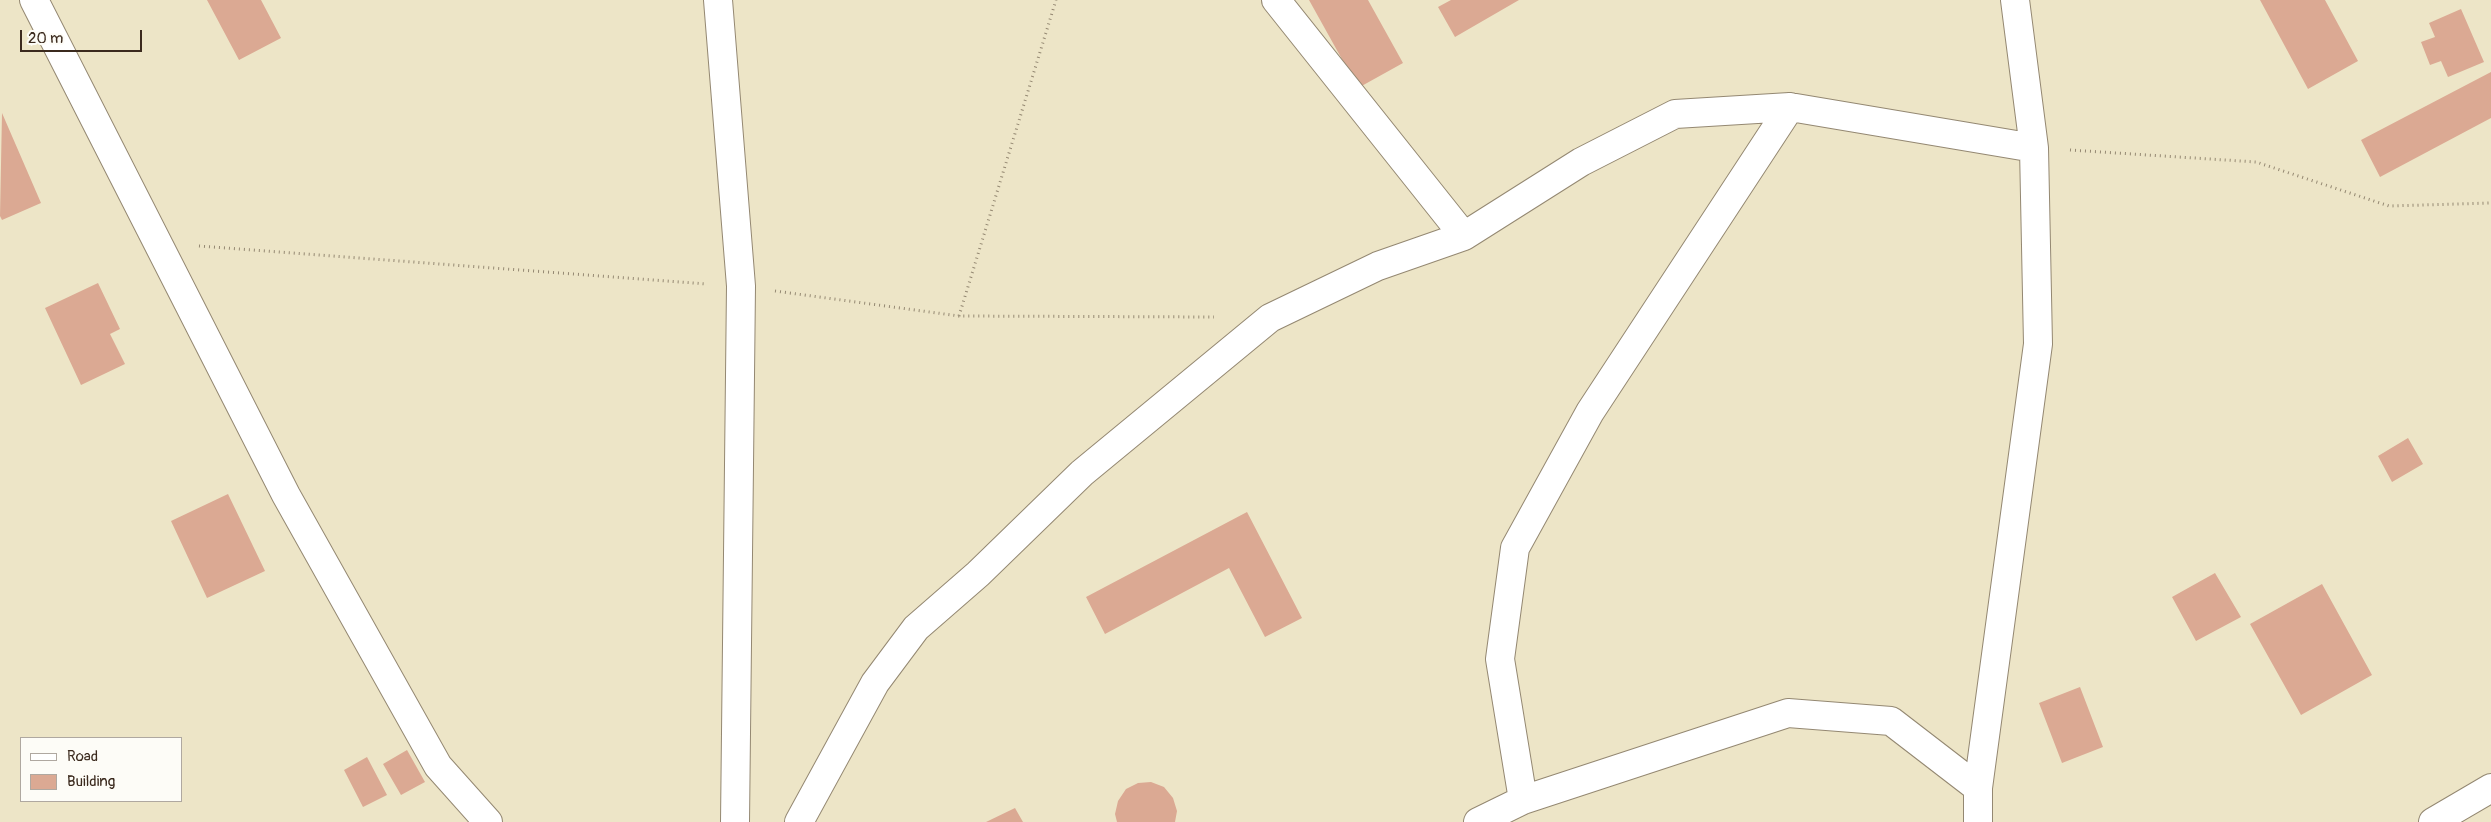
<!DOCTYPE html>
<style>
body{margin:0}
#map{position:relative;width:2491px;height:822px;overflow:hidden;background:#ede5c7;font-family:Pangolin,sans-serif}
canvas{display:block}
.legend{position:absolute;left:20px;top:737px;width:162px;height:65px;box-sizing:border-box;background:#fdfcf7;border:1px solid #afa8a0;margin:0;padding:6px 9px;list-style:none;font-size:15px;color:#3b2a1e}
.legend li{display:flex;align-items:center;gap:10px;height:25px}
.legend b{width:25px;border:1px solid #afa8a0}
.scale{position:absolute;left:20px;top:30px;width:122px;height:22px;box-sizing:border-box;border:2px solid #3b2a1e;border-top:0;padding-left:6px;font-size:15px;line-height:18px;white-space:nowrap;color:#3b2a1e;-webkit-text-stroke:4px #fdfcf7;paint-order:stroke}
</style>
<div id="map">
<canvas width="2491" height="822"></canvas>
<ul class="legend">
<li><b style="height:6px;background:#fff"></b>Road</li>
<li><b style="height:14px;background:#dba993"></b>Building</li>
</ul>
<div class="scale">20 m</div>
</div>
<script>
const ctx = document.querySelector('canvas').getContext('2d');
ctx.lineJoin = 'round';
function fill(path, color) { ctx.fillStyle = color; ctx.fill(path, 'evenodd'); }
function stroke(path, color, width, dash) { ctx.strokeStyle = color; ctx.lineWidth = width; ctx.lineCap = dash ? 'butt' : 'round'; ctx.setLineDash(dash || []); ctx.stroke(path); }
fill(new Path2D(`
 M207,0H261L281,38L239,60Z
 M1309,0H1368L1403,63L1358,88Z
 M1451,0H1519L1455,37L1438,7Z
 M2260,0H2325L2358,61L2308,89Z
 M2461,9L2484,62L2448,77L2441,61L2430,65L2421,42L2435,37L2429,23Z
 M2491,72V118L2380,177L2361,140Z
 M2,113L41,203L2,220L0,216Z
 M98,283L120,329L110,334L125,364L81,385L45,308Z
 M2408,438L2423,464L2392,482L2378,456Z
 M228,494L265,571L207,598L171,521Z
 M1247,512L1302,618L1265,637L1229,568L1105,634L1086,597Z
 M2215,573L2241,617L2196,641L2172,597Z
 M2322,584L2372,675L2301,715L2250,624Z
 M2080,687L2103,747L2062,763L2039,703Z
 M407,750L425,782L401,795L383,764Z
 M367,757L387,795L363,807L344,770Z
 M1151,782L1164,787L1173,798L1177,811L1175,822H1117L1115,814L1118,801L1126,789L1138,783Z
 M1015,808L1023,822H986Z`), '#dba993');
const minor = new Path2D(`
 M34,0L286,495L438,766L488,822
 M718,0L741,286L735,822
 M1276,0L1464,236
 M1523,800L1500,659L1515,548L1590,412L1790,107
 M799,822L875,683L916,628L978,574L1082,473L1270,318L1378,266L1464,236L1581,162L1675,114L1790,107L2034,148
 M1478,822L1523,800L1788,713L1891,721L1978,788
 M1978,822V788L2038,344L2034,148L2015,0
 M2433,822L2491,788`);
stroke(minor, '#948872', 30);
stroke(new Path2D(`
 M2070,150L2256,162L2389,206L2491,203
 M199,246L707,284
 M775,291L959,316L1214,317
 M959,316L1056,0`), '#948872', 3, [1, 4]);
stroke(minor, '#fff', 28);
</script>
